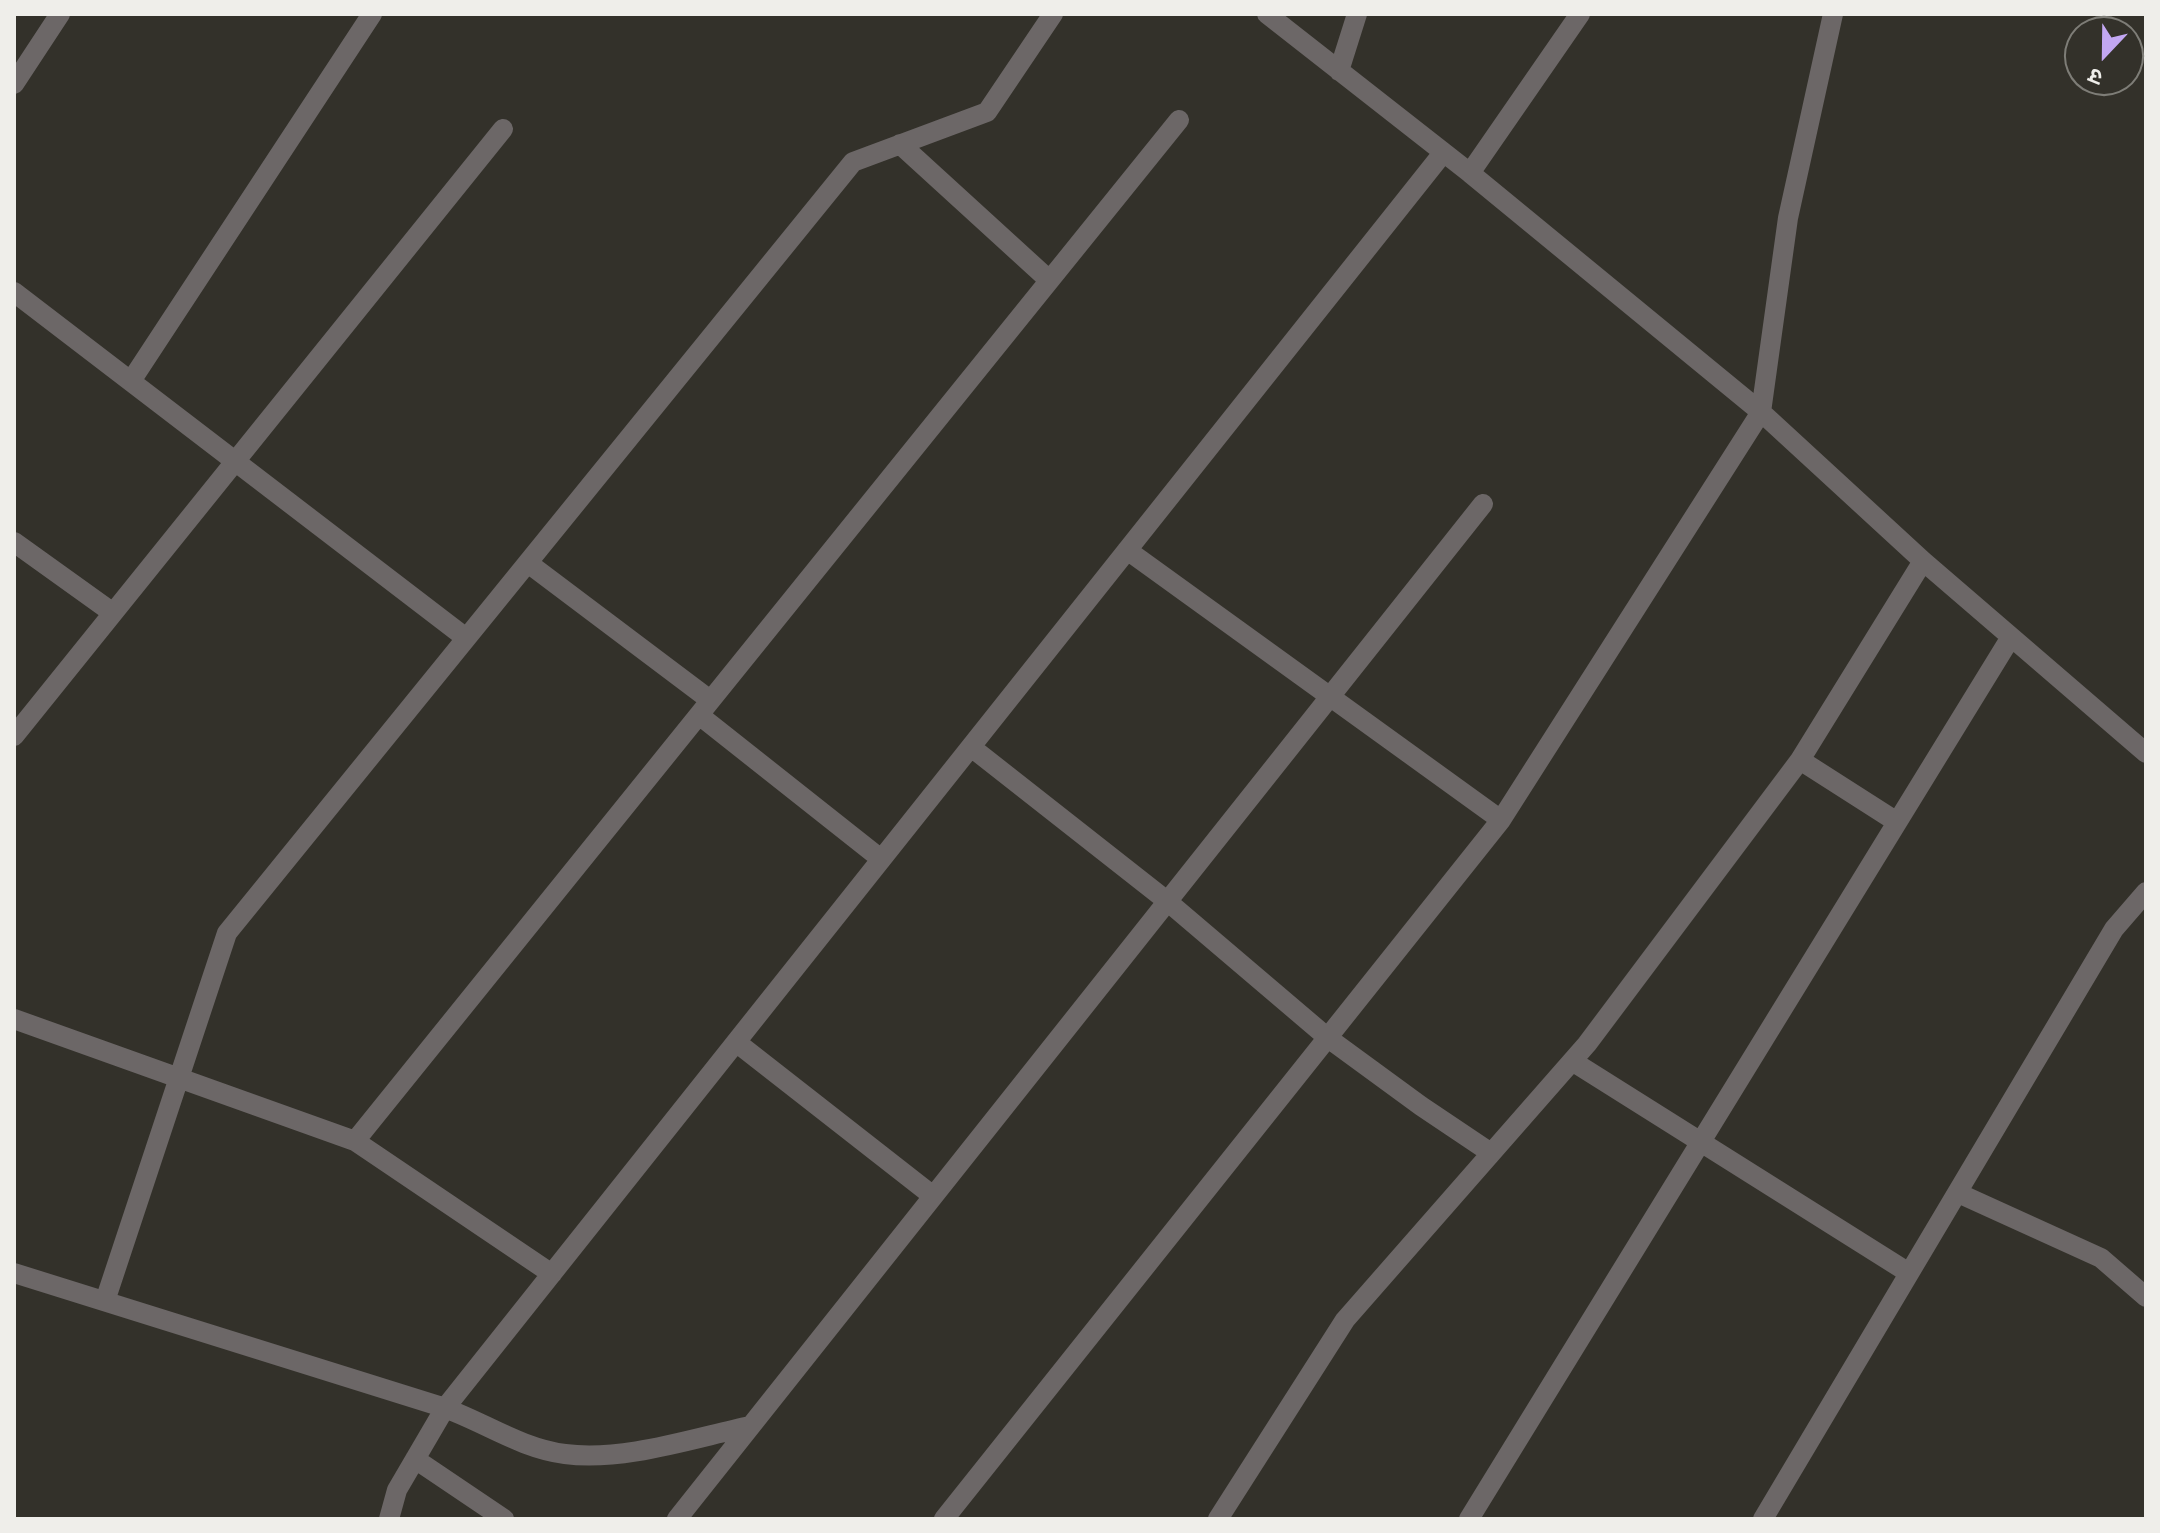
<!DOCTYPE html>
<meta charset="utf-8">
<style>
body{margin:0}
#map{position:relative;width:2160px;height:1533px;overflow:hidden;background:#33312a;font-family:"DM Sans","Noto Sans Devanagari",sans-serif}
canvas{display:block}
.frame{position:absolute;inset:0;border:16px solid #efeeea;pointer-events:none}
.north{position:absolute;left:2064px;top:16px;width:80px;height:80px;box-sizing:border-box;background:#33312a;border:2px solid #7e7d77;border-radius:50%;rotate:202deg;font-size:22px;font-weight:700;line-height:32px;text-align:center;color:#efeeea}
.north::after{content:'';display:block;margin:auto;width:28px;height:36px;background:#c2a7f2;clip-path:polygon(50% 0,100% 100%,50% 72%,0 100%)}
</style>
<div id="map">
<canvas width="2160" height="1533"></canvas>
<div class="frame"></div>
<div class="north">उ</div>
</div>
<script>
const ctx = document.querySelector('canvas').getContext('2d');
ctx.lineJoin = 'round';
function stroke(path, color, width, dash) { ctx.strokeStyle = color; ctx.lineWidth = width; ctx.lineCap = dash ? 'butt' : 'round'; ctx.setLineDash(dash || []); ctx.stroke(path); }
stroke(new Path2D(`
 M1267,14L1470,173L1761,412L1923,561L2146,753
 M1339,71L1357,14
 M14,84L60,14
 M900,144L1049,280
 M1470,173L1580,14
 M14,292L466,638
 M131,381L372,14
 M14,542L113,613
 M1127,550L1501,820
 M528,563L710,700
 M699,715L881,859
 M14,736L503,129
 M971,747L1167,901L1328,1038L1421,1106L1491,1153
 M1800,760L1897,822
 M14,1019L355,1141L552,1274
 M736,1042L933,1196
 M1572,1061L1909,1273
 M355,1141L1179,120
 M1958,1193L2101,1258L2146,1297
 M14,1273C155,1317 295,1361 436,1405C480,1419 518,1448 565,1454C622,1462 694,1438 750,1426
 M105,1301L227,933L853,162L987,112L1053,14
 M415,1459L504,1519
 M389,1519L397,1490L445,1408L1443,153
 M677,1519L1483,504
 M944,1519L1501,820L1761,412L1788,218L1833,14
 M1218,1519L1345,1320L1587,1044L1800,760L1923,561
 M1469,1519L2011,637
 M1763,1519L2114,929L2146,892`), '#6c6767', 20);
</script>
